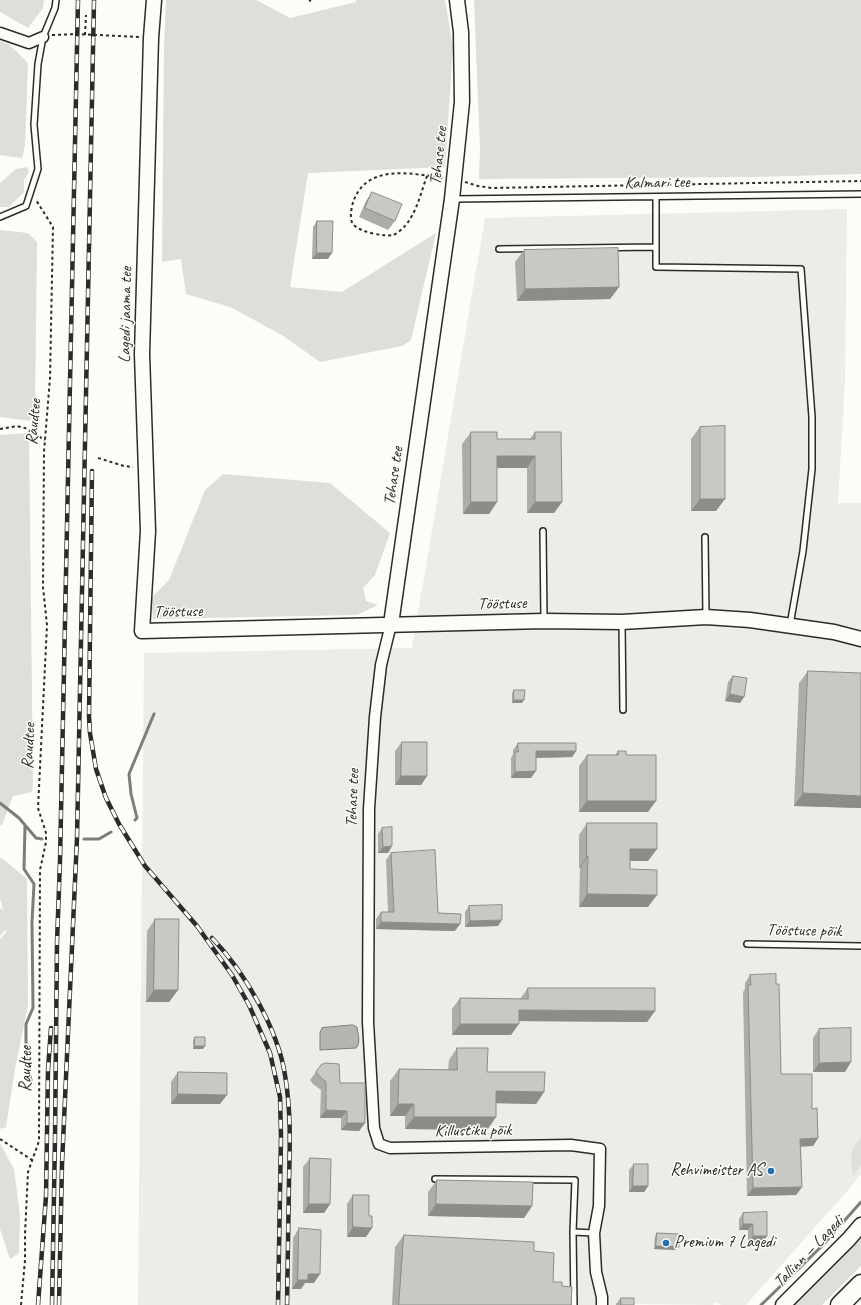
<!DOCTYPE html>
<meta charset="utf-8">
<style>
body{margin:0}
canvas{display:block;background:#fdfcf7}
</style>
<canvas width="861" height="1305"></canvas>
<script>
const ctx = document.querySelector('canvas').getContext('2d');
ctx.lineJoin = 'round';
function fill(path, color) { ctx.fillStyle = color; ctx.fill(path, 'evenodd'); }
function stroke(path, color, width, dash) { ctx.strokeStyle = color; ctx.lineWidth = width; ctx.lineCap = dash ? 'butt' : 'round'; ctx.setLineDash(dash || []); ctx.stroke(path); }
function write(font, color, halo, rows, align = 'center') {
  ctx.font = font + ' Caveat,sans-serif'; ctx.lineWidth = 3; ctx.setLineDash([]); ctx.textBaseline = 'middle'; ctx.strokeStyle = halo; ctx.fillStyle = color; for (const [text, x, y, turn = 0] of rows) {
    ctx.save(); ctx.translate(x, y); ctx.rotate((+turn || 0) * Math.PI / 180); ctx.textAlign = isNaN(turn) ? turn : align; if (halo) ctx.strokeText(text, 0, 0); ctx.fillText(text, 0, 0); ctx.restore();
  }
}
fill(new Path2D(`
 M847,209L845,381L838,503H861V1174L848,1190L746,1305H721L717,1302L712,1305L631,1304L630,1305H138L144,653L412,648L485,218Z`), '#edece8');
fill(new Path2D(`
 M0,0H44L43,8L28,28L0,12Z
 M166,0H256L290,18L356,2V0H445L453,47L445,167L308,173L290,287L342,292L436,233L411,340L402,346L320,362L282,335L230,307L186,294L181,259L162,262L164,47Z
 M474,0H861V174L756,177L479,179L480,149Z
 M0,41L9,44L28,63L25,146L22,158L0,155Z
 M27,167L29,172L24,180V192L9,207H0V183L16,169Z
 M0,230L28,233L37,242L35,410L30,421L0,417Z
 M29,433L33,784L32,792L13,796L2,825H0V435Z
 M223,474L330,483L390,533L375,575L363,588L366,601L378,605L357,615L153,619L151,598L169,580L205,490Z
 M0,858L3,859L27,879L28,1005L15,1069L6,1127L0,1129V939L6,932L5,930L0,936V908L3,910L1,901L0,900Z
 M861,1138V1165L853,1176C851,1157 848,1152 861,1138Z
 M0,1143L14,1169L20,1216L19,1253L10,1259L0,1229Z
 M861,1236V1266L822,1305H794Z`), '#dfdeda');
const water = new Path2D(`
 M353,1025L357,1027C358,1034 361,1043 356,1048L320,1050V1033L322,1028Z`);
fill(water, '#b5b4b1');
stroke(water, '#7e7d7b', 1);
stroke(new Path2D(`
 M0,803L19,818L36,838L42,839
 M135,820L137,818L131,794L129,774L154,714
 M25,825L24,869L34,884L32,922L33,1008L26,1024V1059L31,1080
 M84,839H99L111,832
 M761,1305L821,1247L861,1202`), '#7e7d7b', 3);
const lane = new Path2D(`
 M656,197V267L801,269L812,417V469L803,551L790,625
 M453,199L861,194
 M0,217L26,206L38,169L34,125L38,64L43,37L55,8L56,0
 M499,249L656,247
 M543,531L544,620
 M705,537L706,616
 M622,623L623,710
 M747,944L861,946
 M435,1179L575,1180L573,1232
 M574,1305L573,1232L594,1233`);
const street = new Path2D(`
 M0,33L29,43L43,37
 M391,624L381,665L375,717L369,809L368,1022L374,1128L379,1144L390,1148L571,1145L600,1149L599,1206L594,1233L596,1272L602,1297V1305`);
const secondary = new Path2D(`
 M154,0L151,38L142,354L148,531L142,631L544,621L622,622L706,617L750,620L834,632L861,639
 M391,624L452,199L462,102L461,32L457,0
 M783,1305L849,1239L861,1225`);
const highway = new Path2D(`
 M840,1305L861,1284`);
stroke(lane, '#2b2b2b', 8);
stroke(street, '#2b2b2b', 13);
stroke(secondary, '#2b2b2b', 17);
stroke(highway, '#2b2b2b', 21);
stroke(new Path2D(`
 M309,1L311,0
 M52,35L77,34L140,37
 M85,35L86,15
 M427,176C421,192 417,212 405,226C403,228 397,234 393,235C385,237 361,232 355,226C349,222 351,212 352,206C363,163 410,173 443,178
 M465,182L478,186L492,188L861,181
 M0,429L17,426L25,428L45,440
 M98,458L124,466L133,467
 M0,1139L32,1160
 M21,1305L25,1260V1234L28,1172L39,1141L40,870L46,842V833L38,808L47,625L43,587L44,452L50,378L53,227L36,200`), '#2b2b2b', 2, [3, 3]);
stroke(lane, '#fdfcf7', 5);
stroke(street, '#fdfcf7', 10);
stroke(secondary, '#fdfcf7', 14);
stroke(highway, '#fdfcf7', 18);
const rail = new Path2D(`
 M92,471L89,716L90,733L96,769L106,798L119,824L145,866L197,926L232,975L249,1005L270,1053L280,1097L281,1136L278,1305
 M212,938C244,971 278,1029 285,1075C291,1110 290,1146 289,1181C288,1222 288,1264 287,1305
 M38,1305L46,1196L48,1070L51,1028
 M52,1305L55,1138L57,942L60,861L78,0
 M59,1305L62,1164L77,838L94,0`);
stroke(rail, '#2b2b2b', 4.5);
stroke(rail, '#fdfcf7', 3, [9]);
fill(new Path2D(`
 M372,192L395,221L388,230L359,217L366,201Z
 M317,221L328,259H312L313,227Z
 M524,250L619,287L610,299L517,301L515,262Z
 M700,427L716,511H691V439Z
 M471,432L497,439H530L535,432L562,502L554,513H527V468H497V502L489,514H463L462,444Z
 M808,671L861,808L794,806L799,683Z
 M733,676L744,697L740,703L725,701L728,682Z
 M514,690L522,703H512V693Z
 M402,742L427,776L421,785H395V751Z
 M518,743L576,751L572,757L536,758L531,778H511V758L513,754V750Z
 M618,751L626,755L648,812H579V766L587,755H615Z
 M587,823L648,861H630V869L648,907H579L580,868H579V835Z
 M382,828L392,846L388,853H378V834Z
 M391,853L438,913L455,931L376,929V919L381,912H388L386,860Z
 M469,906L498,926L465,927V912Z
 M155,919L178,990L169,1002H146L147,931Z
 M750,975L776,984L781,1074L812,1109L818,1138L813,1146H801L802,1187L796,1195L747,1196L743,992L745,989V983Z
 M528,988L655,1011L647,1022L519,1021L511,1035H452V1009L460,998L520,999Z
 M819,1029L845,1072H813V1038Z
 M195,1037L205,1046L203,1049H193V1040Z
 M457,1048L487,1072L544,1092L536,1104L496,1103V1117L487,1130L405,1129V1116H390V1081L399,1069L448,1070L449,1060Z
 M321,1065L340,1083L365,1123L359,1131L341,1130V1118H320L321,1090L313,1084L310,1080Z
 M178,1072L220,1104H171V1082Z
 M310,1158L330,1204L324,1213H303V1167Z
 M634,1164L648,1186L644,1192H629V1170Z
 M437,1180L532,1206L524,1218L428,1216V1192Z
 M353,1195L366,1237H347V1204Z
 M743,1213L767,1236L763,1242H748V1230H739V1219Z
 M299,1228L314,1283H305L301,1289H292L293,1238Z
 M657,1233L676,1250L654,1249L655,1236Z
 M404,1235L534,1251L553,1282L562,1286L571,1305H392L395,1247Z
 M621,1298L634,1305H616V1304Z`), '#adaca9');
fill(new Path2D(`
 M317,253H332L328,259H312Z
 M619,287L610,299L517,301L525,289Z
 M497,456H535L527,468H489Z
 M700,499H725L716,511H691Z
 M471,502H497L489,514H463Z
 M535,502H562L554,513H527Z
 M730,694L744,697L740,703L725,701Z
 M514,700H524L522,703H512Z
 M536,751H576L572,757L531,758Z
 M536,771L531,778H511L515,772Z
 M401,776H427L421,785H395Z
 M803,793L861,796V808L794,806Z
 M587,801H656L648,812H579Z
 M392,846L388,853H378L383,847Z
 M630,849H657L648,861H622Z
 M587,856H588L580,868H579Z
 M587,894L657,895L648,907H579Z
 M502,920L498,926L465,927L470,921Z
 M381,922L460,924L455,931L376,929Z
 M154,990H178L169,1002H146Z
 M519,1010L655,1011L647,1022L511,1021Z
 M460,1024H519L511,1035H452Z
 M195,1046H205L203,1049H193Z
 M851,1062L845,1072H813L819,1063Z
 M496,1091L544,1092L536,1104L487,1103Z
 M178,1094L227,1095L220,1104H171Z
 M398,1104H414L405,1116H390Z
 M326,1110L347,1111L341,1118H320Z
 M414,1117H496L487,1130L405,1129Z
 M347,1123H365L359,1131L341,1130Z
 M818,1138L813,1146L795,1147L800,1139Z
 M633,1186H648L644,1192H629Z
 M802,1187L796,1195L747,1196L753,1188Z
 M309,1204H330L324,1213H303Z
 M436,1204L532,1206L524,1218L428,1216Z
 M743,1224H753L748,1230H739Z
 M353,1227L372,1228L366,1237H347Z
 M753,1236H767L763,1242H748Z
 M656,1246L679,1247L676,1250L654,1249Z
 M308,1274H320L314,1283H305L301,1289H292L298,1280Z`), '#8d8c89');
const building = new Path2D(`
 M372,192L402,204L395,221L365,208Z
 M317,221H333L332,253H317Z
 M618,248L619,287L525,289L524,250Z
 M725,426V499H700V427Z
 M471,432H497V439H535V432H561L562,502H535V456H497V502H471Z
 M808,671L861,673V796L803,793Z
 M733,676L747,678L744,697L730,694Z
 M514,690H525L524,700H514Z
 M402,742H427V776H401Z
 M518,743H576V751H536V771L515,772V752H518Z
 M618,751H626V755H656V801H587V755H618Z
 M587,823H657V849H630V869L657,870V895L587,894L588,856H587Z
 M392,827V846L383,847L382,828Z
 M435,850L438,913L461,914L460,924L381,922V912H394L391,853Z
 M502,905V920L470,921L469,906Z
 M155,919H179L178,990H154Z
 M776,974V984H779L781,1074H812V1109L817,1108L818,1138L800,1139L802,1187L753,1188L748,985H751L750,975Z
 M528,988H655V1011L519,1010V1024H460V998L528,999Z
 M851,1028V1062L819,1063V1029Z
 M195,1037H205V1046H195Z
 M457,1048H488L487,1072H545L544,1092L496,1091V1117H414V1104H398L399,1069L457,1070Z
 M326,1063L339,1064L340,1083H365V1123H347V1111L326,1110V1082L319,1076L316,1072L321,1065Z
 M178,1072L227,1073V1095L178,1094Z
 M310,1158L331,1159L330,1204H309Z
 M634,1164H648V1186H633Z
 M437,1180L533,1182L532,1206L436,1204Z
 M353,1195H369V1216H372V1228L353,1227Z
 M767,1212V1236H753V1224H743V1213Z
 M299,1228L321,1230L320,1274H308V1280H298Z
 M657,1233L679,1234V1247L656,1246Z
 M404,1235L534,1242V1251L554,1253L553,1282H562V1286L572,1287L571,1305H399Z
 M621,1298H634V1305H621Z`);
fill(building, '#c9c8c4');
stroke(building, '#8d8c89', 1);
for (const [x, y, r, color] of [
 [771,1171,4,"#1f6fb2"],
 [666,1243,4,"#1f6fb2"]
]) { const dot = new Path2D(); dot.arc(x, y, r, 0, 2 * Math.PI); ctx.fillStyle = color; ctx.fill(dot); stroke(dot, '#fdfcf7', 1.5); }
write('17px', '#2b2b2b', '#fdfcf7', [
 ["Tehase tee",439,156,-84],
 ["Kalmari tee",657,183,-1],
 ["Lagedi jaama tee",126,315,-89],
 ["Raudtee",34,422,-85],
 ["Tehase tee",394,476,-82],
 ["Tööstuse",502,604,-1],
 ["Tööstuse",178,612,-1],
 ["Raudtee",29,746,-87],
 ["Tehase tee",353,798,-88],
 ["Tööstuse põik",804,931,1],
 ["Raudtee",27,1069,-90],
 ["Killustiku põik",473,1131,-1],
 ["Tallinn — Lagedi",809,1252,-46]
]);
write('17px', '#2b2b2b', '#fdfcf7', [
 ["Rehvimeister AS",763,1171],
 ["Premium 7 Lagedi",674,1243,"left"]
], 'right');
</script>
